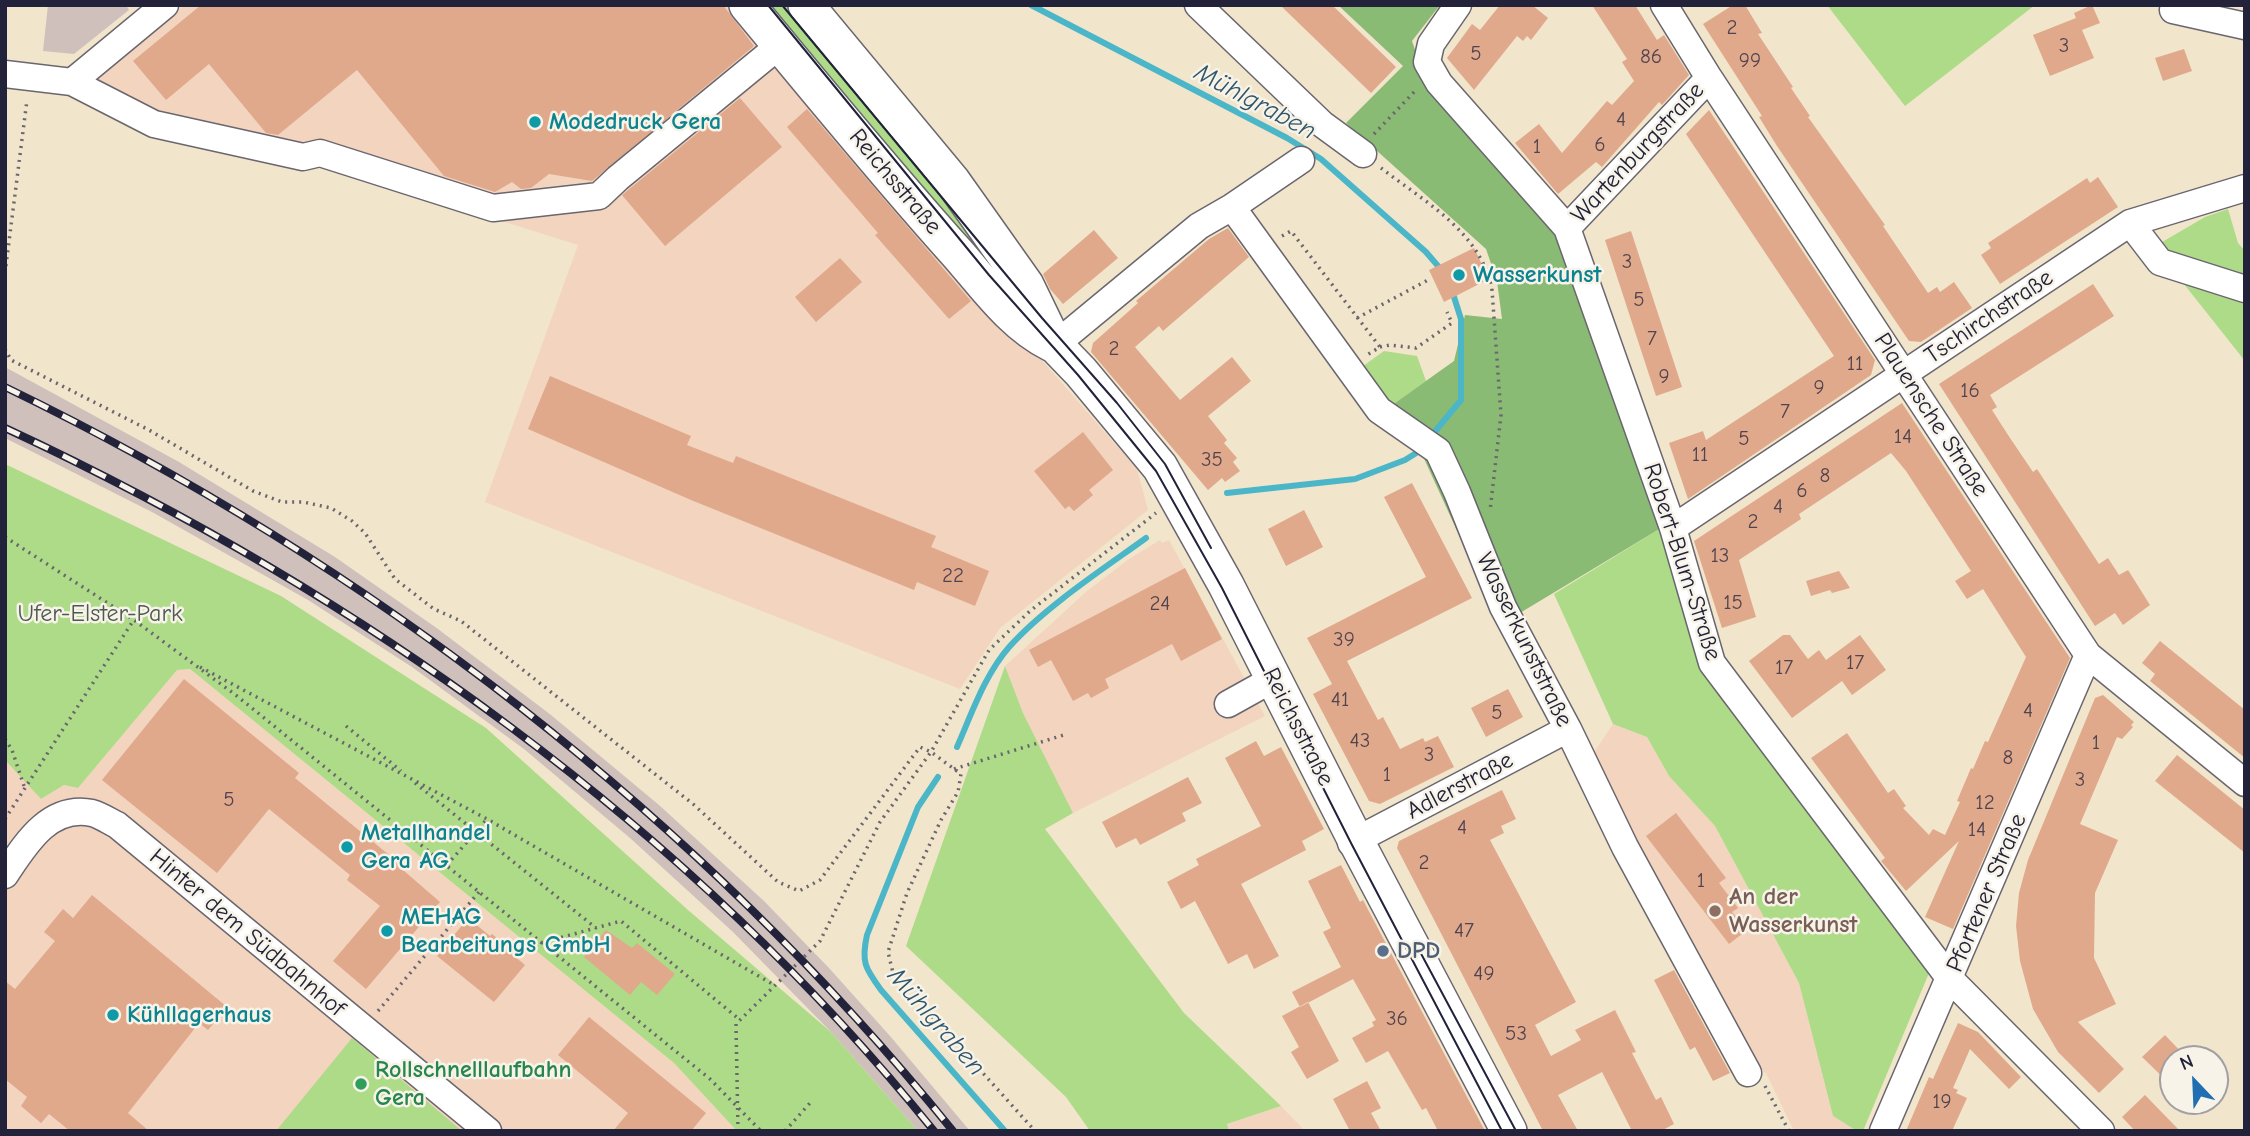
<!DOCTYPE html>
<meta charset="utf-8">
<style>
body{margin:0}
#map{position:relative;width:2250px;height:1136px;overflow:hidden;background:#f1e5cc;font-family:"Comic Neue",sans-serif}
canvas{display:block}
.frame{position:absolute;inset:0;border:7px solid #22223b;pointer-events:none}
.north{position:absolute;left:2159px;top:1045px;width:70px;height:70px;box-sizing:border-box;background:#f7f3e8;border:2px solid #a29fa3;border-radius:50%;rotate:337deg;font-size:19px;font-weight:700;line-height:28px;text-align:center;color:#22223b}
.north::after{content:'';display:block;margin:auto;width:24px;height:32px;background:#1f6fb2;clip-path:polygon(50% 0,100% 100%,50% 72%,0 100%)}
</style>
<div id="map">
<canvas width="2250" height="1136"></canvas>
<div class="frame"></div>
<div class="north">N</div>
</div>
<script>
const ctx = document.querySelector('canvas').getContext('2d');
ctx.lineJoin = 'round';
function fill(path, color) { ctx.fillStyle = color; ctx.fill(path, 'evenodd'); }
function stroke(path, color, width, dash) { ctx.strokeStyle = color; ctx.lineWidth = width; ctx.lineCap = dash ? 'butt' : 'round'; ctx.setLineDash(dash || []); ctx.stroke(path); }
function write(font, color, halo, rows, align = 'center') {
  ctx.font = font + ' "Comic Neue",sans-serif'; ctx.lineWidth = 5; ctx.setLineDash([]); ctx.textBaseline = 'middle'; ctx.strokeStyle = halo; ctx.fillStyle = color; for (const [text, x, y, turn = 0] of rows) {
    ctx.save(); ctx.translate(x, y); ctx.rotate((+turn || 0) * Math.PI / 180); ctx.textAlign = isNaN(turn) ? turn : align; if (halo) ctx.strokeText(text, 0, 0); ctx.fillText(text, 0, 0); ctx.restore();
  }
}
fill(new Path2D(`
 M184,5H732L1137,469L1148,510L1000,628L960,689L485,502L578,245L84,89Z
 M1160,540L1162,543L1169,540L1265,716L1073,813L1023,713L1005,666L1087,591L1129,559Z
 M190,669L674,1063L737,1131H5V760L41,799L64,785L78,788L177,670Z
 M1613,724L1647,737L1669,776L1715,826L1799,983L1833,1116L1857,1131H1794L1766,1073L1751,1066L1589,760Z
 M1281,1106L1305,1131H1229L1227,1124Z`), '#f3d4bf');
fill(new Path2D(`
 M48,5H126L129,10L74,54L43,51Z
 M5,367L179,462L335,557L438,629L551,715L659,805L764,901L829,968L890,1036L970,1131H918L831,1032L733,932L630,838L524,749L412,667L308,600L152,512L5,438Z`), '#cfc0bb');
fill(new Path2D(`
 M757,5H800L1034,317Z
 M1827,5H2035L1905,106Z
 M2228,209L2238,243L2245,251V281L2164,256L2157,245L2205,217Z
 M2176,274L2245,296V361Z
 M1384,351L1417,356L1426,381L1388,408L1359,369Z
 M5,464L281,596L486,728L688,910L831,1032L918,1131H737L674,1063L190,669L177,670L78,788L64,785L41,799L5,760Z
 M1661,528L1705,669L1929,973L1863,1131H1857L1833,1116L1799,983L1715,826L1669,776L1647,737L1613,724L1554,594Z
 M1005,666L1023,713L1073,813L1045,829L1184,1013L1281,1106L1227,1124L1229,1131H1090L1066,1097L906,946Z
 M352,1038L462,1131H276Z`), '#aedb88');
fill(new Path2D(`
 M1338,5H1440L1412,41L1422,70L1558,234L1661,528L1500,625L1411,430L1388,408L1454,361L1465,315L1502,319L1497,281L1486,249L1346,123L1403,66Z`), '#8abb74');
stroke(new Path2D(`
 M1031,5L1287,138L1321,159L1426,252L1438,266
 M1432,435L1461,400V319L1454,297
 M1227,493L1355,479L1405,460L1421,450
 M957,747C972,713 985,674 1010,646C1045,607 1103,569 1146,538
 M938,777L918,807L867,935C861,962 865,968 881,990L1005,1131`), '#4bb6c8', 6);
fill(new Path2D(`
 M201,5H723L754,46L592,181L549,174L531,188L521,189L512,182L495,192L444,176L357,70L278,135L266,133L209,64L166,100L133,61Z
 M1280,5H1332L1396,67L1371,93Z
 M1500,5H1532L1548,18L1531,40L1527,36L1523,41L1517,36L1474,90L1447,58L1472,24L1480,30Z
 M1592,5H1635L1657,40L1664,35L1689,75L1662,105L1659,102L1602,167L1596,162L1558,194L1515,143L1539,124L1562,153L1607,101L1612,105L1634,81L1622,62L1627,59Z
 M1733,5H1745L1762,33L1758,34L1793,87L1791,88L1810,116L1808,117L1885,225L1883,226L1928,293L1937,287L1940,292L1954,282L1972,308L1921,342L1909,341L1777,146L1759,117L1762,116L1703,24Z
 M2092,5L2100,23L2082,30L2094,58L2050,76L2033,35L2076,18L2074,13Z
 M2184,49L2192,71L2163,81L2155,58Z
 M740,98L782,147L665,246L622,195Z
 M807,109L971,301L949,319L875,235L878,233L787,127Z
 M1709,110L1875,360L1871,375L1688,499L1669,443L1703,431L1706,440L1834,356L1686,134Z
 M2098,177L2118,207L2000,284L1981,255L1991,248L1988,243L2087,178L2090,183Z
 M1228,228L1249,257L1163,331L1159,326L1135,347L1180,400L1232,357L1251,381L1208,416L1227,440L1224,443L1237,458L1233,462L1240,471L1225,482L1222,478L1208,490L1091,352L1093,343L1138,303L1136,301L1209,239Z
 M1094,230L1118,258L1063,304L1050,289L1043,274Z
 M1631,231L1682,387L1656,396L1605,240Z
 M1474,248L1489,279L1444,302L1429,270Z
 M840,258L862,282L816,322L795,297Z
 M2093,284L2114,316L1990,395L1997,407L1992,410L2010,438L2033,472L2037,469L2099,564L2108,558L2119,575L2128,570L2150,605L2123,625L2115,613L2095,626L1939,384Z
 M550,376L691,436L687,445L733,463L736,456L936,536L931,547L989,571L975,606L917,582L914,590L691,500L528,429Z
 M1902,403L2070,658L1953,929L1925,917L1959,841L1906,891L1881,861L1885,858L1811,758L1847,733L1888,793L1894,789L1906,806L1903,808L1929,835L1933,829L1945,835L1960,802L1957,801L1971,768L1973,769L1985,741L1988,742L2026,657L1983,589L1967,599L1955,581L1971,571L1906,471L1891,453L1799,514L1801,519L1739,560L1756,617L1722,628L1694,541Z
 M1083,432L1113,470L1089,490L1093,495L1074,511L1069,506L1065,509L1034,471Z
 M1412,483L1472,598L1347,661L1378,720L1383,717L1400,749L1423,738L1425,742L1438,736L1454,767L1380,804L1369,801L1313,694L1332,684L1307,638L1426,577L1384,497Z
 M1304,510L1323,547L1286,566L1268,529Z
 M1185,568L1222,639L1181,661L1172,644L1105,679L1109,688L1091,698L1088,693L1073,701L1051,660L1038,667L1029,650Z
 M1839,571L1850,588L1832,593L1830,590L1811,596L1806,581Z
 M1783,635H1790L1808,659L1819,650L1826,660L1860,635L1886,670L1852,695L1842,681L1792,718L1749,661Z
 M2160,641L2245,710V758L2150,681L2155,674L2142,663Z
 M184,679L299,773L295,778L405,868L403,870L440,902L366,989L333,961L380,906L347,880L350,875L269,809L217,873L102,780Z
 M1508,689L1523,717L1486,737L1471,708Z
 M2103,695L2134,722L2131,725L2133,727L2122,739L2117,737L2080,824L2118,840L2095,893L2094,958L2116,1004L2078,1022L2124,1069L2099,1093L2058,1052L2033,1009L2020,961L2016,926L2019,893L2028,860L2095,698Z
 M1256,741L1264,756L1281,747L1324,829L1302,841L1306,850L1241,884L1279,956L1254,969L1247,954L1228,964L1195,901L1181,909L1167,882L1199,865L1196,859L1261,826L1225,758Z
 M2177,755L2245,810V853L2155,781Z
 M1188,777L1202,803L1182,813L1186,821L1140,845L1136,838L1116,848L1102,822Z
 M1502,790L1516,819L1501,826L1504,833L1490,840L1576,1002L1535,1025L1551,1056L1581,1040L1575,1030L1615,1010L1636,1052L1632,1053L1656,1100L1661,1097L1674,1124L1661,1131H1632L1602,1072L1558,1095L1578,1131H1543L1397,848L1399,841Z
 M1676,813L1726,878L1719,883L1738,908L1732,912L1747,930L1729,944L1646,836Z
 M1341,865L1360,902L1363,900L1485,1131H1438L1426,1108L1422,1110L1388,1051L1366,1063L1352,1038L1374,1026L1372,1022L1376,1020L1353,979L1300,1007L1292,992L1341,967L1323,932L1331,928L1308,881Z
 M92,895L227,1007L208,1030L199,1023L128,1113L149,1131H70L49,1114L41,1123L21,1106L27,1097L5,1079V981L15,989L55,941L44,932L63,909L73,918Z
 M468,918L490,936L492,934L504,944L502,946L525,965L494,1002L437,956Z
 M606,930L632,948L637,943L675,974L657,995L641,982L630,995L584,957Z
 M1674,970L1730,1073L1713,1081L1695,1047L1690,1050L1654,980Z
 M1308,1002L1339,1061L1307,1079L1291,1052L1299,1047L1282,1016Z
 M589,1017L706,1113L691,1131H613L628,1113L558,1055Z
 M1958,1023L1978,1032L2021,1077L2009,1089L1970,1049L1953,1088L1958,1090L1956,1093L1967,1098L1952,1131H1906L1929,1077L1933,1079Z
 M2165,1035L2188,1059H2173V1087L2142,1057Z
 M1367,1081L1381,1108L1371,1113L1381,1131H1350L1333,1099Z
 M2145,1095L2180,1131H2135L2122,1117Z`), '#e0a98b');
const minor = new Path2D(`
 M1198,5L1322,124L1363,154
 M1458,5L1431,44L1427,62L1439,83L1567,228L1673,528L1712,663L1950,979L2101,1131
 M1664,5L1709,78L2088,655L2245,783
 M2173,10L2245,26
 M5,74L72,82L154,124L303,157L320,153L493,208L599,196L618,178L780,45
 M72,82L165,5
 M1232,207L1379,410L1438,451L1457,492L1503,607L1568,729L1625,847L1748,1073
 M2130,223L2160,262L2245,289
 M1567,228L1709,78
 M1055,345L1199,226L1232,207L1301,160
 M1673,528L2130,223L2245,188
 M1228,704L1273,679
 M1351,843L1568,729
 M5,875C25,845 49,804 92,813C100,815 109,821 117,825L488,1131
 M1883,1131L2088,655`);
const major = new Path2D(`
 M747,5C816,88 885,173 957,253C985,285 1013,325 1052,344
 M806,5L953,182L1026,285L1055,345L1081,372L1160,467L1226,585L1356,841L1509,1131`);
stroke(minor, '#6a666e', 29);
stroke(major, '#6a666e', 38);
stroke(new Path2D(`
 M1374,134L1417,89
 M1381,168C1425,202 1481,232 1492,290L1501,415L1490,511
 M1282,236L1291,231L1380,347L1367,355
 M5,273L27,100
 M1357,318L1428,280
 M1380,347L1390,345L1416,348L1452,323L1447,312
 M5,349L11,360L149,430L253,491L282,502H303L331,508L352,521L365,533L395,579L434,609L461,621L693,804L778,882L799,891L820,880L920,747L931,752L961,774L958,792L941,820L907,893L888,952L893,973L1035,1131
 M5,537L134,620L237,696L710,1079L761,1131
 M200,667L487,819L774,985
 M346,726L401,771
 M5,739L12,750L25,789
 M954,769L1067,734
 M415,783L596,928
 M5,819L133,621
 M447,865L487,819
 M541,943L621,921L740,1020
 M378,1011L479,892
 M1765,1086L1789,1131
 M738,1131L736,1024L820,941L880,822L931,752L989,650L1030,611L1156,513
 M785,1131L810,1103`), '#6a666e', 3.5, [2, 5]);
stroke(minor, '#fff', 26);
stroke(major, '#fff', 35);
stroke(new Path2D(`
 M768,5L989,275L1078,375L1156,471L1222,588L1351,843L1502,1131
 M782,5L1042,318L1117,403L1165,464L1211,548
 M1418,948L1516,1131`), '#22223b', 2);
const rail = new Path2D(`
 M5,387C369,563 698,816 953,1131
 M5,428C360,593 687,825 934,1131`);
stroke(rail, '#22223b', 8);
stroke(rail, '#f7f3e8', 5, [16]);
for (const [x, y, r, color] of [
 [535,122,7,"#0f9aa8"],
 [1459,275,7,"#0f9aa8"],
 [347,847,7,"#0f9aa8"],
 [1715,911,7,"#8d6e63"],
 [387,931,7,"#0f9aa8"],
 [1383,951,7,"#5c6f8a"],
 [113,1015,7,"#0f9aa8"],
 [361,1084,7,"#2e9e5b"]
]) { const dot = new Path2D(); dot.arc(x, y, r, 0, 2 * Math.PI); ctx.fillStyle = color; ctx.fill(dot); stroke(dot, '#f7f3e8', 2.5); }
write('21px', '#52444f', null, [
 ["2",1732,28],
 ["3",2064,46],
 ["5",1476,54],
 ["86",1651,57],
 ["99",1750,61],
 ["4",1621,120],
 ["6",1600,145],
 ["1",1537,147],
 ["3",1627,262],
 ["5",1639,300],
 ["7",1652,339],
 ["2",1114,349],
 ["11",1855,364],
 ["9",1664,377],
 ["9",1819,388],
 ["16",1970,391],
 ["7",1785,412],
 ["14",1903,437],
 ["5",1744,439],
 ["11",1700,455],
 ["35",1212,460],
 ["8",1825,476],
 ["6",1802,491],
 ["4",1778,507],
 ["2",1753,522],
 ["13",1720,556],
 ["22",953,576],
 ["15",1733,603],
 ["24",1160,604],
 ["39",1344,640],
 ["17",1855,663],
 ["17",1784,668],
 ["41",1340,700],
 ["4",2028,711],
 ["5",1497,713],
 ["43",1360,741],
 ["1",2096,743],
 ["3",1429,755],
 ["8",2008,758],
 ["1",1387,775],
 ["3",2080,780],
 ["5",229,800],
 ["12",1985,803],
 ["4",1462,828],
 ["14",1977,830],
 ["2",1424,863],
 ["1",1701,881],
 ["47",1464,931],
 ["49",1484,974],
 ["36",1397,1019],
 ["53",1516,1034],
 ["19",1942,1102]
]);
write('bold 24px', '#0d838f', '#f7f3e8', [
 ["Modedruck Gera",549,122],
 ["Wasserkunst",1473,275],
 ["Metallhandel",361,833],
 ["Gera AG",361,861],
 ["MEHAG",401,917],
 ["Bearbeitungs GmbH",401,945],
 ["Kühllagerhaus",127,1015]
], 'left');
write('24px', '#22223b', '#f7f3e8', [
 ["Wartenburgstraße",1638,153,-47],
 ["Reichsstraße",895,182,50],
 ["Tschirchstraße",1989,317,-34],
 ["Plauensche Straße",1931,415,57],
 ["Robert-Blum-Straße",1682,562,72],
 ["Wasserkunststraße",1524,640,64],
 ["Reichsstraße",1298,727,63],
 ["Adlerstraße",1460,786,-28],
 ["Pfortener Straße",1987,893,-67],
 ["Hinter dem Südbahnhof",247,933,40]
]);
write('24px', '#4c5a52', '#f7f3e8', [
 ["Ufer-Elster-Park",100,614]
]);
write('bold 24px', '#785e54', '#f7f3e8', [
 ["An der",1729,897],
 ["Wasserkunst",1729,925]
], 'left');
write('bold 24px', '#4e5e75', '#f7f3e8', [
 ["DPD",1397,951]
], 'left');
write('bold 24px', '#27864d', '#f7f3e8', [
 ["Rollschnelllaufbahn",375,1070],
 ["Gera",375,1098]
], 'left');
write('italic 26px', '#30566c', '#f7f3e8', [
 ["Mühlgraben",1255,102,28],
 ["Mühlgraben",936,1022,49]
]);
</script>
